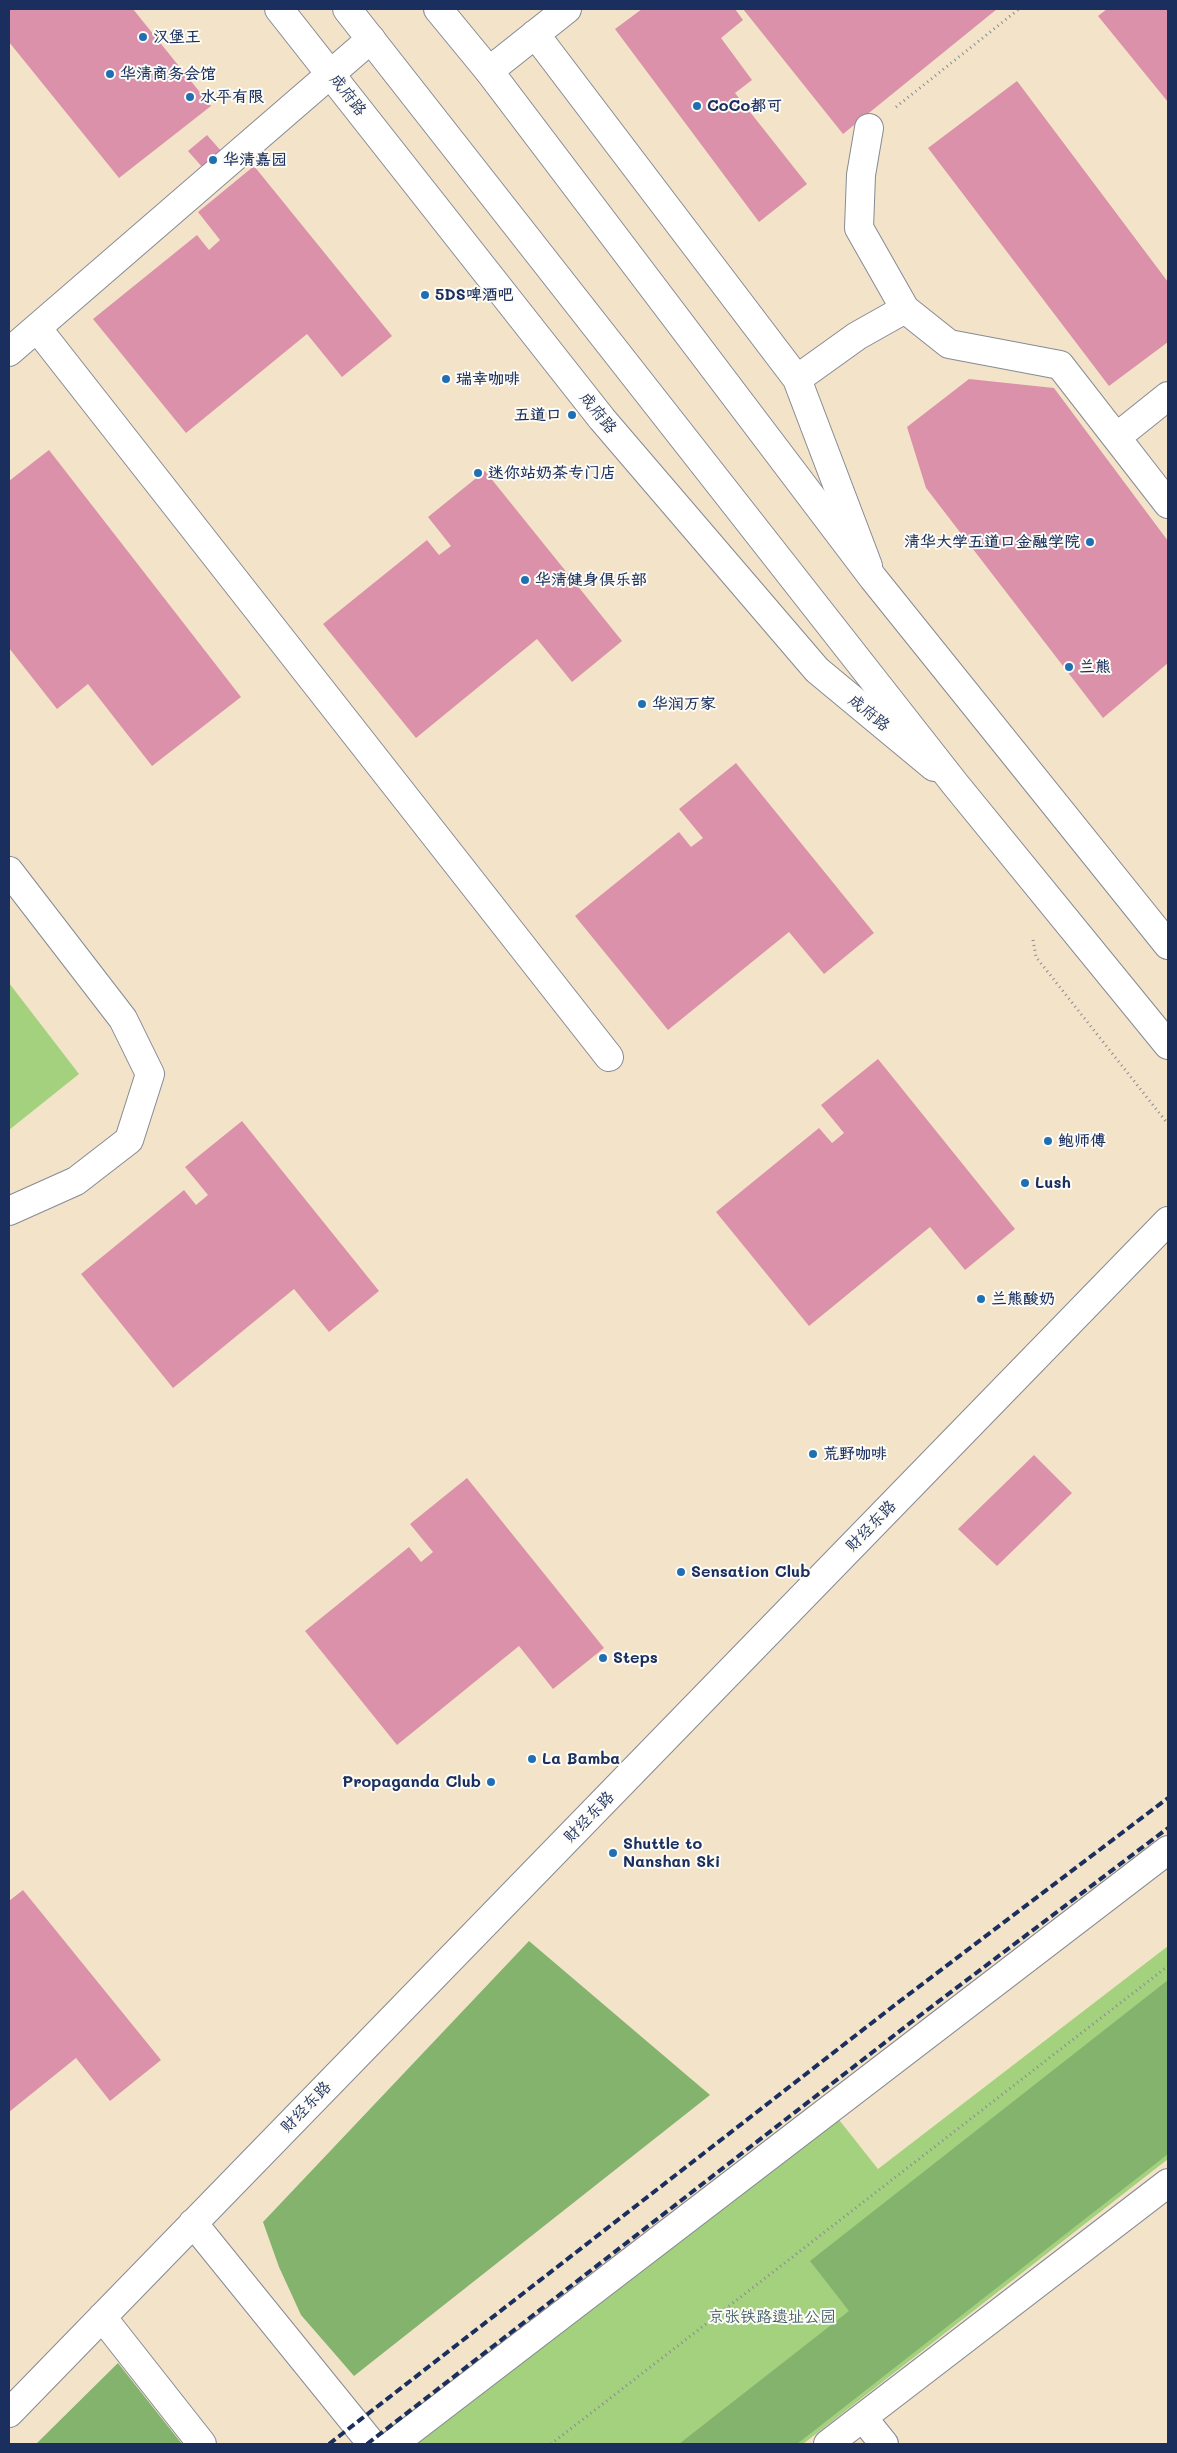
<!DOCTYPE html>
<meta charset="utf-8">
<style>
body{margin:0}
#map{position:relative;width:1177px;height:2453px;overflow:hidden;background:#f3e4c9;font-family:Mali,sans-serif}
canvas{display:block}
.frame{position:absolute;inset:0;border:10px solid #1b2f5e;pointer-events:none}
</style>
<div id="map">
<canvas width="1177" height="2453"></canvas>
<div class="frame"></div>
</div>
<script>
const ctx = document.querySelector('canvas').getContext('2d');
ctx.lineJoin = 'round';
function fill(path, color) { ctx.fillStyle = color; ctx.fill(path, 'evenodd'); }
function stroke(path, color, width, dash) { ctx.strokeStyle = color; ctx.lineWidth = width; ctx.lineCap = dash ? 'butt' : 'round'; ctx.setLineDash(dash || []); ctx.stroke(path); }
function write(font, color, halo, rows, align = 'center') {
  ctx.font = font + ' Mali,"LXGW WenKai TC",sans-serif'; ctx.lineWidth = 4; ctx.setLineDash([]); ctx.textBaseline = 'middle'; ctx.strokeStyle = halo; ctx.fillStyle = color; for (const [text, x, y, turn = 0] of rows) {
    ctx.save(); ctx.translate(x, y); ctx.rotate((+turn || 0) * Math.PI / 180); ctx.textAlign = isNaN(turn) ? turn : align; if (halo) ctx.strokeText(text, 0, 0); ctx.fillText(text, 0, 0); ctx.restore();
  }
}
fill(new Path2D(`
 M9,983L79,1074L9,1130Z
 M1168,1946V2159L803,2444H413L836,2116L878,2169Z`), '#a4d17e');
fill(new Path2D(`
 M529,1941L710,2095L354,2376L301,2315L279,2267L263,2222Z
 M1168,1980V2154L797,2444H679L849,2311L810,2261Z
 M118,2363L182,2444H36Z`), '#83b36d');
fill(new Path2D(`
 M9,9H133L211,106L119,178L9,42Z
 M642,9H735L743,20L721,38L752,80L735,93L807,184L759,222L615,29Z
 M743,9H997L843,134Z
 M1107,9H1168V102L1098,16Z
 M1017,81L1168,282V342L1109,386L928,148Z
 M207,135L237,169L218,185L188,151Z
 M254,166L392,336L342,377L307,334L186,433L93,319L197,235L209,250L220,240L198,212Z
 M969,379L1054,388L1168,541V663L1103,718L926,488L907,427Z
 M49,450L241,697L152,766L88,684L57,709L9,648V481Z
 M485,471L622,641L572,682L537,639L416,738L323,624L427,540L439,555L451,546L428,517Z
 M736,763L874,933L824,974L789,932L668,1030L575,916L679,832L691,847L703,838L679,809Z
 M878,1059L1015,1229L965,1270L930,1227L809,1326L716,1212L819,1128L832,1143L844,1133L821,1105Z
 M242,1121L379,1291L329,1332L294,1289L173,1388L81,1274L184,1190L196,1205L208,1195L185,1167Z
 M1034,1455L1072,1493L997,1566L958,1529Z
 M467,1478L604,1648L553,1689L519,1646L397,1745L305,1631L409,1547L421,1562L433,1552L410,1524Z
 M23,1890L161,2060L110,2101L76,2058L9,2112V1901Z`), '#db91a9');
const minor = new Path2D(`
 M279,9L602,419L817,670L934,767
 M535,34L797,379L868,566
 M489,71L567,9
 M869,128L861,175L859,228L905,309L949,344L1060,365L1168,504
 M37,328L609,1057
 M9,352L371,39
 M797,379L857,336L905,309
 M1118,436L1168,396
 M9,871L123,1019L150,1074L129,1140L76,1181L9,1211
 M193,2223L372,2444
 M102,2317L202,2444
 M9,2413L1168,1221
 M863,2418L884,2444
 M393,2444L1168,1850
 M828,2444L1168,2183`);
const major = new Path2D(`
 M347,9L955,784L1168,1045
 M438,9L489,71L873,578L1168,945`);
stroke(minor, '#878a94', 30);
stroke(major, '#878a94', 30);
stroke(new Path2D(`
 M896,107L1019,9
 M1033,940L1036,957L1168,1124
 M551,2444L1168,1966`), '#878a94', 3, [1, 4]);
stroke(minor, '#fff', 28);
stroke(major, '#fff', 28);
stroke(new Path2D(`
 M329,2444L900,2001L1168,1798
 M367,2444L914,2020L1168,1828`), '#1b2f5e', 4, [8, 4]);
for (const [x, y, r, color] of [
 [143,37,5,"#1f6fb2"],
 [110,74,5,"#1f6fb2"],
 [190,97,5,"#1f6fb2"],
 [697,106,5,"#1f6fb2"],
 [213,160,5,"#1f6fb2"],
 [425,295,5,"#1f6fb2"],
 [446,379,5,"#1f6fb2"],
 [572,415,5,"#1f6fb2"],
 [478,473,5,"#1f6fb2"],
 [1090,542,5,"#1f6fb2"],
 [525,580,5,"#1f6fb2"],
 [1069,667,5,"#1f6fb2"],
 [642,704,5,"#1f6fb2"],
 [1048,1141,5,"#1f6fb2"],
 [1025,1183,5,"#1f6fb2"],
 [981,1299,5,"#1f6fb2"],
 [813,1454,5,"#1f6fb2"],
 [681,1572,5,"#1f6fb2"],
 [603,1658,5,"#1f6fb2"],
 [532,1759,5,"#1f6fb2"],
 [491,1782,5,"#1f6fb2"],
 [613,1853,5,"#1f6fb2"]
]) { const dot = new Path2D(); dot.arc(x, y, r, 0, 2 * Math.PI); ctx.fillStyle = color; ctx.fill(dot); stroke(dot, '#fdfcf7', 2); }
write('bold 16px', '#1b2f5e', '#fdfcf7', [
 ["汉堡王",153,37],
 ["华清商务会馆",120,74],
 ["水平有限",200,97],
 ["CoCo都可",707,106],
 ["华清嘉园",223,160],
 ["5DS啤酒吧",435,295],
 ["瑞幸咖啡",456,379],
 ["五道口",562,415,"right"],
 ["迷你站奶茶专门店",488,473],
 ["清华大学五道口金融学院",1080,542,"right"],
 ["华清健身俱乐部",535,580],
 ["兰熊",1079,667],
 ["华润万家",652,704],
 ["鲍师傅",1058,1141],
 ["Lush",1035,1183],
 ["兰熊酸奶",991,1299],
 ["荒野咖啡",823,1454],
 ["Sensation Club",691,1572],
 ["Steps",613,1658],
 ["La Bamba",542,1759],
 ["Propaganda Club",481,1782,"right"],
 ["Shuttle to",623,1844],
 ["Nanshan Ski",623,1862]
], 'left');
write('16px', '#1b2f5e', '#fdfcf7', [
 ["成府路",348,95,52],
 ["成府路",598,413,51],
 ["成府路",869,713,39],
 ["财经东路",871,1526,-46],
 ["财经东路",589,1817,-46],
 ["财经东路",306,2107,-46]
]);
write('16px', '#446068', '#fdfcf7', [
 ["京张铁路遗址公园",772,2317]
]);
</script>
